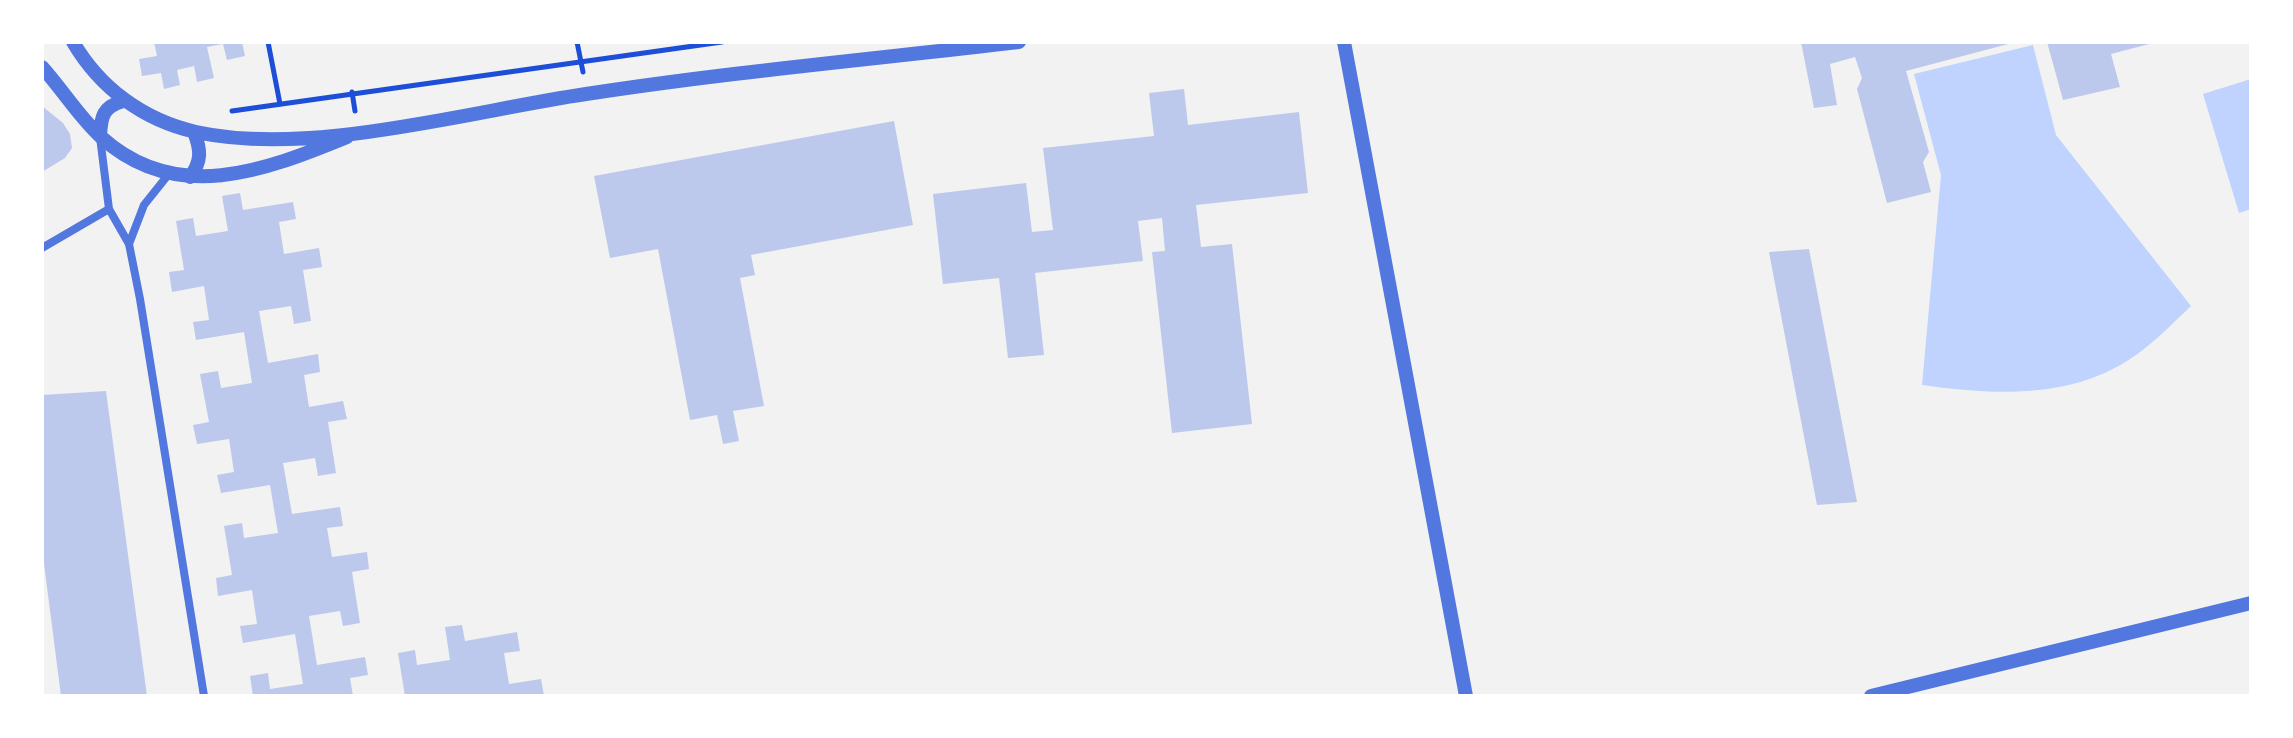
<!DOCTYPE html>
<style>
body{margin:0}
#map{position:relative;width:2293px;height:738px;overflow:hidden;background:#f2f2f2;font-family:"Space Grotesk",sans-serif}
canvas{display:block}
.frame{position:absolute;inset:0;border:44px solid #fff;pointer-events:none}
</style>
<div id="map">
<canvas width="2293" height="738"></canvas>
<div class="frame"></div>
</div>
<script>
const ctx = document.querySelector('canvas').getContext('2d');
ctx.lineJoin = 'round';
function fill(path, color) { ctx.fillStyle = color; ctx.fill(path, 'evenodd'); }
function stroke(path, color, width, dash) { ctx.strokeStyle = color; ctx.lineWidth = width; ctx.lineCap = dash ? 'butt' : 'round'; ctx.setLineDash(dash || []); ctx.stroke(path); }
fill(new Path2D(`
 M2033,45L2056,135L2191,306C2173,323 2156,341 2136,355C2073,400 1994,395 1922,385L1941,175L1914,74Z
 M2251,79V209L2239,213L2203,94Z`), '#bfd3fe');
fill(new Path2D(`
 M154,42H242L245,56L227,60L223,44L207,47L214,78L197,82L194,66L177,70L180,85L164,89L161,73L142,76L139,59L157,56Z
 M1801,42H2012V43L1906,71L1929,152L1923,162L1931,192L1887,203L1857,89L1862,78L1855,57L1830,64L1837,105L1814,108Z
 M2047,42H2153V43L2111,54L2120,87L2063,100Z
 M1184,89L1188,125L1299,112L1308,193L1196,205L1201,247L1232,244L1252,424L1172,433L1152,252L1165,251L1162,218L1138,221L1143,261L1035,273L1044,355L1008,358L999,278L943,284L933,194L1026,183L1032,232L1053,230L1043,148L1154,136L1149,93Z
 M42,106L63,123L70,134L72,148L65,158L42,172Z
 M894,121L913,225L751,255L755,275L740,278L764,406L733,411L739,441L723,444L717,415L690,420L658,249L610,258L594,176Z
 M240,193L243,210L293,202L296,219L279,222L284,254L319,248L322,267L303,270L311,321L294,324L291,306L259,311L268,363L318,354L320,372L304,375L309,407L343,401L347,419L328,422L336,473L318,476L315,458L283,463L292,514L340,507L343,526L327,528L332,557L367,552L369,569L352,572L360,623L343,626L340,611L309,616L317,665L365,657L368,675L350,678L353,696H253L250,676L268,673L270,689L303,684L295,634L243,643L240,626L257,624L252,590L218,596L216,578L232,575L224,526L242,523L244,538L278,533L270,485L221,493L217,475L234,472L229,439L197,444L193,425L209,422L200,374L218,371L221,388L252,383L244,332L196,340L193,322L209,320L204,286L172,292L169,272L184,270L176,221L193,218L196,236L228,231L222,196Z
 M1809,249L1857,502L1817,505L1769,252Z
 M106,391L147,696H61L42,548V395Z
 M462,625L465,641L517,632L520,651L504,653L509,684L541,679L544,696H405L398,653L415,650L417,665L450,660L445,627Z`), '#bdc9ec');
stroke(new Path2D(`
 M268,42L280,104
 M577,42L583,72
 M352,92L355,111
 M232,111L722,42`), '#1d4ed8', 5);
stroke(new Path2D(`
 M100,137L109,209L129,244L140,299L204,696
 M129,244L144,205L168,175
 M42,248L109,209`), '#5277de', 8);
stroke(new Path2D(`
 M73,42C100,88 143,120 196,132C310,157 470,111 586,94C729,72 874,59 1019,42
 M1344,42L1466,696
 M42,67C62,89 79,117 101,137C176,205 264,171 347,137
 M100,136C101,116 103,107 123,101
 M190,177C202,161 201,150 194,132
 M1871,696L2251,603`), '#5277de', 14);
</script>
